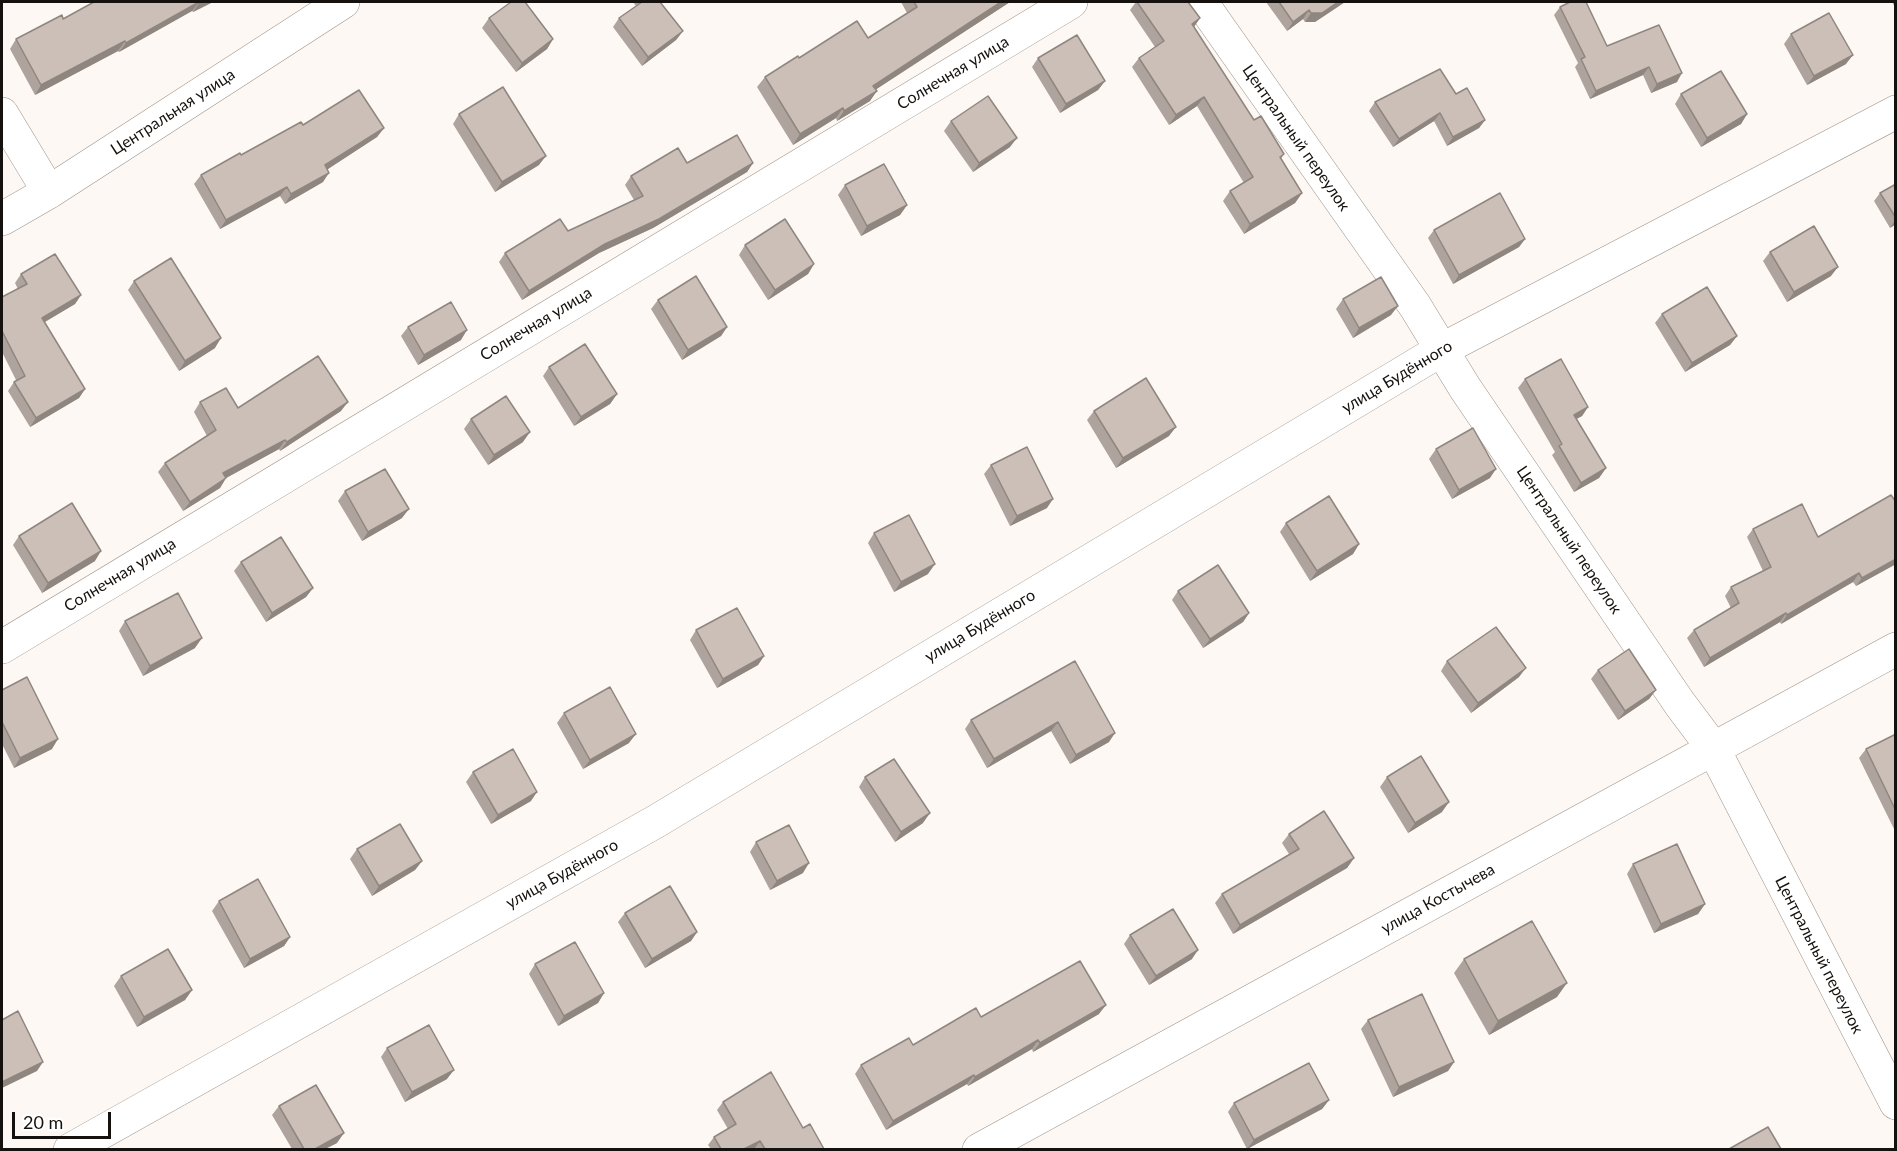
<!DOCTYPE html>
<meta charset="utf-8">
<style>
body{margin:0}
#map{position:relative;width:1897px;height:1151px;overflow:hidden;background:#fdf8f4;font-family:Lato,sans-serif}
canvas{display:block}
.frame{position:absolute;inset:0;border:3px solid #15110e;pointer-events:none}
.scale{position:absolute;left:12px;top:1112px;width:99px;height:27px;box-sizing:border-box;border:3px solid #15110e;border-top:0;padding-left:8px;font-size:18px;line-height:21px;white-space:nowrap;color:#15110e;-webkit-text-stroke:4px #fff;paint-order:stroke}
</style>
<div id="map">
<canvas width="1897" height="1151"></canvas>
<div class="frame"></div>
<div class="scale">20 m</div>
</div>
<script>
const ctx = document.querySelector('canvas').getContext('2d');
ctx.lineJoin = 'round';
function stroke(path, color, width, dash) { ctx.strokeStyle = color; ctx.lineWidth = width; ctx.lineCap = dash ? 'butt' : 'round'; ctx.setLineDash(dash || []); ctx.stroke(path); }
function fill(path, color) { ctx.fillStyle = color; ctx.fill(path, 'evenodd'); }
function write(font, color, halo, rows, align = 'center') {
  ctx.font = font + ' Lato,sans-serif'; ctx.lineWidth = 4.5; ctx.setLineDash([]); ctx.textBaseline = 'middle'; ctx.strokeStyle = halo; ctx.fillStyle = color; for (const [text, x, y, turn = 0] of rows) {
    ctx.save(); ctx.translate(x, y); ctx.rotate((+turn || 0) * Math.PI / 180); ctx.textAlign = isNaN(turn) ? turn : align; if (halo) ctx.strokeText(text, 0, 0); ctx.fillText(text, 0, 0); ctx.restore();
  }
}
const street = new Path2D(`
 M1201,2L1415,306L1465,388L1680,704L1713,748L1896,1103
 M2,114L49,192
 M2,219L49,192L343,2
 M2,647L1071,2
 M70,1150L655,822L1441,350L1896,112
 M979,1150L1896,649`);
stroke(street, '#9e9289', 34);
stroke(street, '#fff', 33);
fill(new Path2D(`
 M94,2H213L193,12L192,11L119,52L118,51L35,95L10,49L16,39L63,19Z
 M633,2H660L683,31L676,40L642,66L613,27L619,18L636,6Z
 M901,2H1010L876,89L870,101L837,121L836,118L793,145L757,87L765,77L799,58L868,38L907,13Z
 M1136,2H1188L1200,18L1194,27L1254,120L1284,154L1281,159L1302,193L1295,203L1244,234L1223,201L1230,191L1244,183L1197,106L1169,125L1132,67L1139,58L1155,47L1130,10Z
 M1266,2H1345L1315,22H1305L1303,19L1287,31Z
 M1892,2H1896V9Z
 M1560,7L1607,46L1677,82L1651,93L1643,75L1590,99L1575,67L1578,63L1554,15Z
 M489,18L553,39L547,49L516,72L482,28Z
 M1791,34L1846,64L1807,85L1784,44Z
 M1038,58L1105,81L1098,90L1060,113L1032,67Z
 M1456,94L1485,120L1479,128L1447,146L1434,121L1393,147L1369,111L1375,102Z
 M1681,94L1747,114L1741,124L1701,147L1675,104Z
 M459,114L539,165L495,192L453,124Z
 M951,121L1010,147L973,172L944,131Z
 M303,125L384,128L377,137L327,169L323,182L285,204L280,196L220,229L194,184L201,175Z
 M687,163H753L747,172L653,228L599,253L522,300L499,262L505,253L568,231L634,200L625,185L631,176Z
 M1896,184V224L1890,228L1874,201L1880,193Z
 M845,185L907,205L900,215L861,236L838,195Z
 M1434,230L1525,239L1519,247L1453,284L1428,238Z
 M745,245L814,264L808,274L768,300L739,255Z
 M1770,252L1831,276L1787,302L1763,261Z
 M21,274L81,295L75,304L45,322L85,389L79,398L30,427L8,391L14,382L16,380L2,352V297L18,289L15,283Z
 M134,281L215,348L179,371L128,290Z
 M1343,299L1391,315L1353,338L1336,309Z
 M658,300L727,327L721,336L682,360L651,309Z
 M1662,314L1737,336L1730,345L1685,372L1655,323Z
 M408,327L461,340L418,365L401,336Z
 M549,367L617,394L610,404L574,426L543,376Z
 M1525,379L1588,407L1582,416L1576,419L1606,468L1599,478L1574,492L1552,455L1555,452L1518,388Z
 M200,402L238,408L341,411L280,451L279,449L226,478L220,488L183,511L158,472L165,463L207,436L194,412Z
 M1094,411L1169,436L1116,468L1087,420Z
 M471,419L523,442L488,465L464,429Z
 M1436,449L1490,478L1452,499L1429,459Z
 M991,465L1047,508L1010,526L984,474Z
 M345,491L402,518L362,541L338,501Z
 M1896,502V564L1856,586L1853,582L1781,624L1780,622L1704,667L1687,638L1694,630L1731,608L1725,596L1731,587L1763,571L1747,537L1753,529L1818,537Z
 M1286,523L1359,544L1353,554L1310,581L1280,532Z
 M874,533L928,574L894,592L868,543Z
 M19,536L95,561L42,593L13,545Z
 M241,562L313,588L306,597L266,622L234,571Z
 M1178,591L1249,613L1243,622L1203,648L1172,600Z
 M125,621L195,648L143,676L119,631Z
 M696,630L764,656L758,665L717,688L690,640Z
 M1075,661L1109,742L1070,764L1051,731L987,768L965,729L971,720Z
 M1447,661L1519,677L1471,713L1441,671Z
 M1598,670L1656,690L1649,699L1618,720L1591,679Z
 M2,690L52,749L14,768L2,744Z
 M564,713L629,743L583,769L557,723Z
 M1896,734V833L1859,758L1866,749Z
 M473,772L531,801L491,824L466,782Z
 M865,777L923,823L895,842L859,787Z
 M1387,777L1442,812L1408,833L1380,787Z
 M1289,834L1354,858L1347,868L1233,934L1215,903L1222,894L1289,854L1282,843Z
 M756,842L803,873L770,890L750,852Z
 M357,849L422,861L415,870L372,896L350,859Z
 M1633,864L1705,904L1698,914L1654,933L1627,874Z
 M219,901L290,937L284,946L244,968L212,911Z
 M625,913L697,932L691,941L645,968L618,922Z
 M1130,935L1192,959L1149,985L1124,944Z
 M1464,959L1557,997L1489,1035L1454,973Z
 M535,964L604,993L598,1003L558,1026L529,974Z
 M121,976L192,990L185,1000L137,1027L114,986Z
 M1099,1014L1033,1052L1032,1049L968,1086L967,1084L886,1130L855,1074L861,1065L981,1017Z
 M1368,1020L1454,1062L1448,1071L1393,1097L1361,1029Z
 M387,1048L447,1079L405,1102L381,1057Z
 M1329,1100L1322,1109L1247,1149L1228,1112L1234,1103Z
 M723,1102L803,1128L824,1149H711L708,1145L714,1137L728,1129L717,1110Z
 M279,1106L337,1143L325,1149H292L272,1115Z`), '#afa49d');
fill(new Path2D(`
 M199,2L192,11L119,52L126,43Z
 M202,2H213L193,12L199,3Z
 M1001,2H1010L866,96L873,86Z
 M1338,2H1345L1315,22H1305L1311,13Z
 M1309,10L1303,19L1287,31L1293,22Z
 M1200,18L1193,28L1192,24Z
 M683,31L676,40L642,66L648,57Z
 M553,39L547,49L516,72L522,63Z
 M125,41L118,51L35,95L41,85Z
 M1853,55L1846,64L1807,85L1814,76Z
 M1649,67L1643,75L1590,99L1596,91Z
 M1682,73L1677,82L1651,93L1657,84Z
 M1105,81L1098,90L1060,113L1066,104Z
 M877,91L870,101L837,121L844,111Z
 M1204,97L1197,106L1169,125L1176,115Z
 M843,108L836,118L793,145L800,134Z
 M1440,113L1434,121L1393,147L1399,139Z
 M1747,114L1741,124L1701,147L1707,138Z
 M1485,120L1479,128L1447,146L1453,137Z
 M384,128L377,137L319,175L325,165Z
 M1017,138L1010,147L973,172L979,163Z
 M546,156L539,165L495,192L502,182Z
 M753,163L747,172L653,228L599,253L522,300L529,291L605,244Z
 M329,173L323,182L285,204L291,194Z
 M287,187L280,196L220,229L226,220Z
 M1302,193L1295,203L1244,234L1250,224Z
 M907,205L900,215L861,236L867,226Z
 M1896,219V224L1890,228Z
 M1525,239L1519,247L1453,284L1459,275Z
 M814,264L808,274L768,300L775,290Z
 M1838,267L1831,276L1787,302L1794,292Z
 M81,295L75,304L36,327L42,318Z
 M1398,306L1391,315L1353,338L1359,328Z
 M727,327L721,336L682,360L688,350Z
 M467,330L461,340L418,365L424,355Z
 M1737,336L1730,345L1685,372L1692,363Z
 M221,338L215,348L179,371L185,361Z
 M85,389L79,398L30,427L36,418Z
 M617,394L610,404L574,426L581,417Z
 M348,402L341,411L280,451L287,442Z
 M1588,407L1582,416L1567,424L1574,415Z
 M1176,427L1169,436L1116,468L1123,458Z
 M530,432L523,442L488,465L494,455Z
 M285,440L279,449L217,483L223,473Z
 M1606,468L1599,478L1574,492L1581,483Z
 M1496,469L1490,478L1452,499L1459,490Z
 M226,478L220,488L183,511L190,502Z
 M1053,499L1047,508L1010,526L1017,516Z
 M409,509L402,518L362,541L368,532Z
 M1359,544L1353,554L1310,581L1317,571Z
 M101,551L95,561L42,593L48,583Z
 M1896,559V564L1856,586L1862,578Z
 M935,564L928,574L894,592L901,582Z
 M1859,573L1853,582L1781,624L1787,615Z
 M313,588L306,597L266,622L272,613Z
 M1249,613L1243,622L1203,648L1210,639Z
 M1786,613L1780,622L1704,667L1710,658Z
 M202,638L195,648L143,676L150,666Z
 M764,656L758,665L717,688L723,679Z
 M1526,668L1519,677L1471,713L1478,703Z
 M1656,690L1649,699L1618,720L1625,711Z
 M1058,722L1051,731L987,768L994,759Z
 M1115,733L1109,742L1070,764L1076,755Z
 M636,734L629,743L583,769L590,760Z
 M58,739L52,749L14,768L20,758Z
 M537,792L531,801L491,824L498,815Z
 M1449,802L1442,812L1408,833L1415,823Z
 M930,813L923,823L895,842L901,832Z
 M1354,858L1347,868L1233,934L1240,925Z
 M422,861L415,870L372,896L379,886Z
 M809,863L803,873L770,890L777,881Z
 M1705,904L1698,914L1654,933L1661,924Z
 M697,932L691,941L645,968L652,959Z
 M290,937L284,946L244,968L250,959Z
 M1198,950L1192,959L1149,985L1156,976Z
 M1567,983L1557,997L1489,1035L1498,1021Z
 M192,990L185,1000L137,1027L144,1017Z
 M604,993L598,1003L558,1026L564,1016Z
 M1106,1005L1099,1014L1033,1052L1040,1043Z
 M1038,1040L1032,1049L968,1086L975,1077Z
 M43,1062L37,1071L2,1088V1082Z
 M1454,1062L1448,1071L1393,1097L1399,1087Z
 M454,1070L447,1079L405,1102L412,1092Z
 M974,1075L967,1084L886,1130L893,1121Z
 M1329,1100L1322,1109L1247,1149L1254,1140Z
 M344,1133L337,1143L325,1149H315Z
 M760,1141L754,1149H744Z`), '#8f8680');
const building = new Path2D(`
 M94,2H202L199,3V2L126,43L125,41L41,85L16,39L62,15L63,19Z
 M511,2H525L553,39L522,63L489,18Z
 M642,2H660L683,31L648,57L619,18Z
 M914,2H1001L873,86L877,91L844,111L843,108L800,134L765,77L798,56L799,58L857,21L868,38L917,7Z
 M1137,2H1188L1200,18L1192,24L1254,120L1261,116L1284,154L1280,157L1302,193L1250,224L1230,191L1253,177L1204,97L1176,115L1139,58L1164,41Z
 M1279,2H1338L1322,13H1311L1309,10L1293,22Z
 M1570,2H1586L1607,46L1659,25L1682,73L1657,84L1649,67L1596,91L1581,59L1585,57L1560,7Z
 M1829,13L1853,55L1814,76L1791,34Z
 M1077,35L1105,81L1066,104L1038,58Z
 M1440,69L1456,94L1467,88L1485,120L1453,137L1440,113L1399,139L1375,102Z
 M1721,71L1747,114L1707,138L1681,94Z
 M503,87L546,156L502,182L459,114Z
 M359,90L384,128L325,165L329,173L291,194L287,187L226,220L201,175L240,153L241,155L301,122L303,125Z
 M988,96L1017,138L979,163L951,121Z
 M737,135L753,163L659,219L605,244L529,291L505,253L560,219L568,231L643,196L631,176L678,148L687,163Z
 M884,164L907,205L867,226L845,185Z
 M1896,184V218L1880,193Z
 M1500,193L1525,239L1459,275L1434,230Z
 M785,219L814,264L775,290L745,245Z
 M1814,226L1838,267L1794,292L1770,252Z
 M55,254L81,295L42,318L85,389L36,418L14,382L25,376L2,331V297L27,284L21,274Z
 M171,258L221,338L185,361L134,281Z
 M696,276L727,327L688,350L658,300Z
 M1381,277L1398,306L1359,328L1343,299Z
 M1707,287L1737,336L1692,363L1662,314Z
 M451,302L467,330L424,355L408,327Z
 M585,344L617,394L581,417L549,367Z
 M318,356L348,402L287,442L285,440L223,473L226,478L190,502L165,463L216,430L200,402L226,388L238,408Z
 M1561,359L1588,407L1574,415L1606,468L1581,483L1559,446L1562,444L1525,379Z
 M1146,378L1176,427L1123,458L1094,411Z
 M506,396L530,432L494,455L471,419Z
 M1473,428L1496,469L1459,490L1436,449Z
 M1027,447L1053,499L1017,516L991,465Z
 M385,469L409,509L368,532L345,491Z
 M1891,495L1896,502V559L1862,578L1859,573L1787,615L1786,613L1710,658L1694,630L1739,603L1731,587L1771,567L1753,529L1802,504L1818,537Z
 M1329,496L1359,544L1317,571L1286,523Z
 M72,503L101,551L48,583L19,536Z
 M909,515L935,564L901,582L874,533Z
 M281,537L313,588L272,613L241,562Z
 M1218,565L1249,613L1210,639L1178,591Z
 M178,593L202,638L150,666L125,621Z
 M737,608L764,656L723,679L696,630Z
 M1496,627L1526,668L1478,703L1447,661Z
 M1629,649L1656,690L1625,711L1598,670Z
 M1075,661L1115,733L1076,755L1058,722L994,759L971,720Z
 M27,677L58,739L20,758L2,722V690Z
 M610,687L636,734L590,760L564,713Z
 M1896,734V811L1866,749Z
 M513,749L537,792L498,815L473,772Z
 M1421,756L1449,802L1415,823L1387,777Z
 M894,759L930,813L901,832L865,777Z
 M1324,811L1354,858L1240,925L1222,894L1299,849L1289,834Z
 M400,824L422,861L379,886L357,849Z
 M789,825L809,863L777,881L756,842Z
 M1677,844L1705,904L1661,924L1633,864Z
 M258,879L290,937L250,959L219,901Z
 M670,886L697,932L652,959L625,913Z
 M1173,909L1198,950L1156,976L1130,935Z
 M1532,921L1567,983L1498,1021L1464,959Z
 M575,942L604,993L564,1016L535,964Z
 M168,949L192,990L144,1017L121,976Z
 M1080,961L1106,1005L1040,1043L1038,1040L975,1077L974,1075L893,1121L861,1065L909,1038L913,1045L976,1008L981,1017Z
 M1422,994L1454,1062L1399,1087L1368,1020Z
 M18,1011L43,1062L2,1082V1020Z
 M429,1025L454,1070L412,1092L387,1048Z
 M1309,1063L1329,1100L1254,1140L1234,1103Z
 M771,1072L803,1128L810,1124L824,1149H765L760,1141L744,1149H721L714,1137L736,1124L723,1102Z
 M316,1085L344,1133L315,1149H304L279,1106Z
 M1768,1127L1781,1149H1729Z`);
fill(building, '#ccbfb7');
stroke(building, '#8f8680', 1.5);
write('16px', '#15110e', '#fff', [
 ["Солнечная улица",953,73,-31],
 ["Центральная улица",173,112,-33],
 ["Центральный переулок",1296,138,55],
 ["Солнечная улица",536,324,-31],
 ["улица Будённого",1397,377,-31],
 ["Центральный переулок",1569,540,56],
 ["Солнечная улица",120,575,-31],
 ["улица Будённого",980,626,-31],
 ["улица Будённого",562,874,-29],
 ["улица Костычева",1438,899,-29],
 ["Центральный переулок",1819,955,63]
]);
</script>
